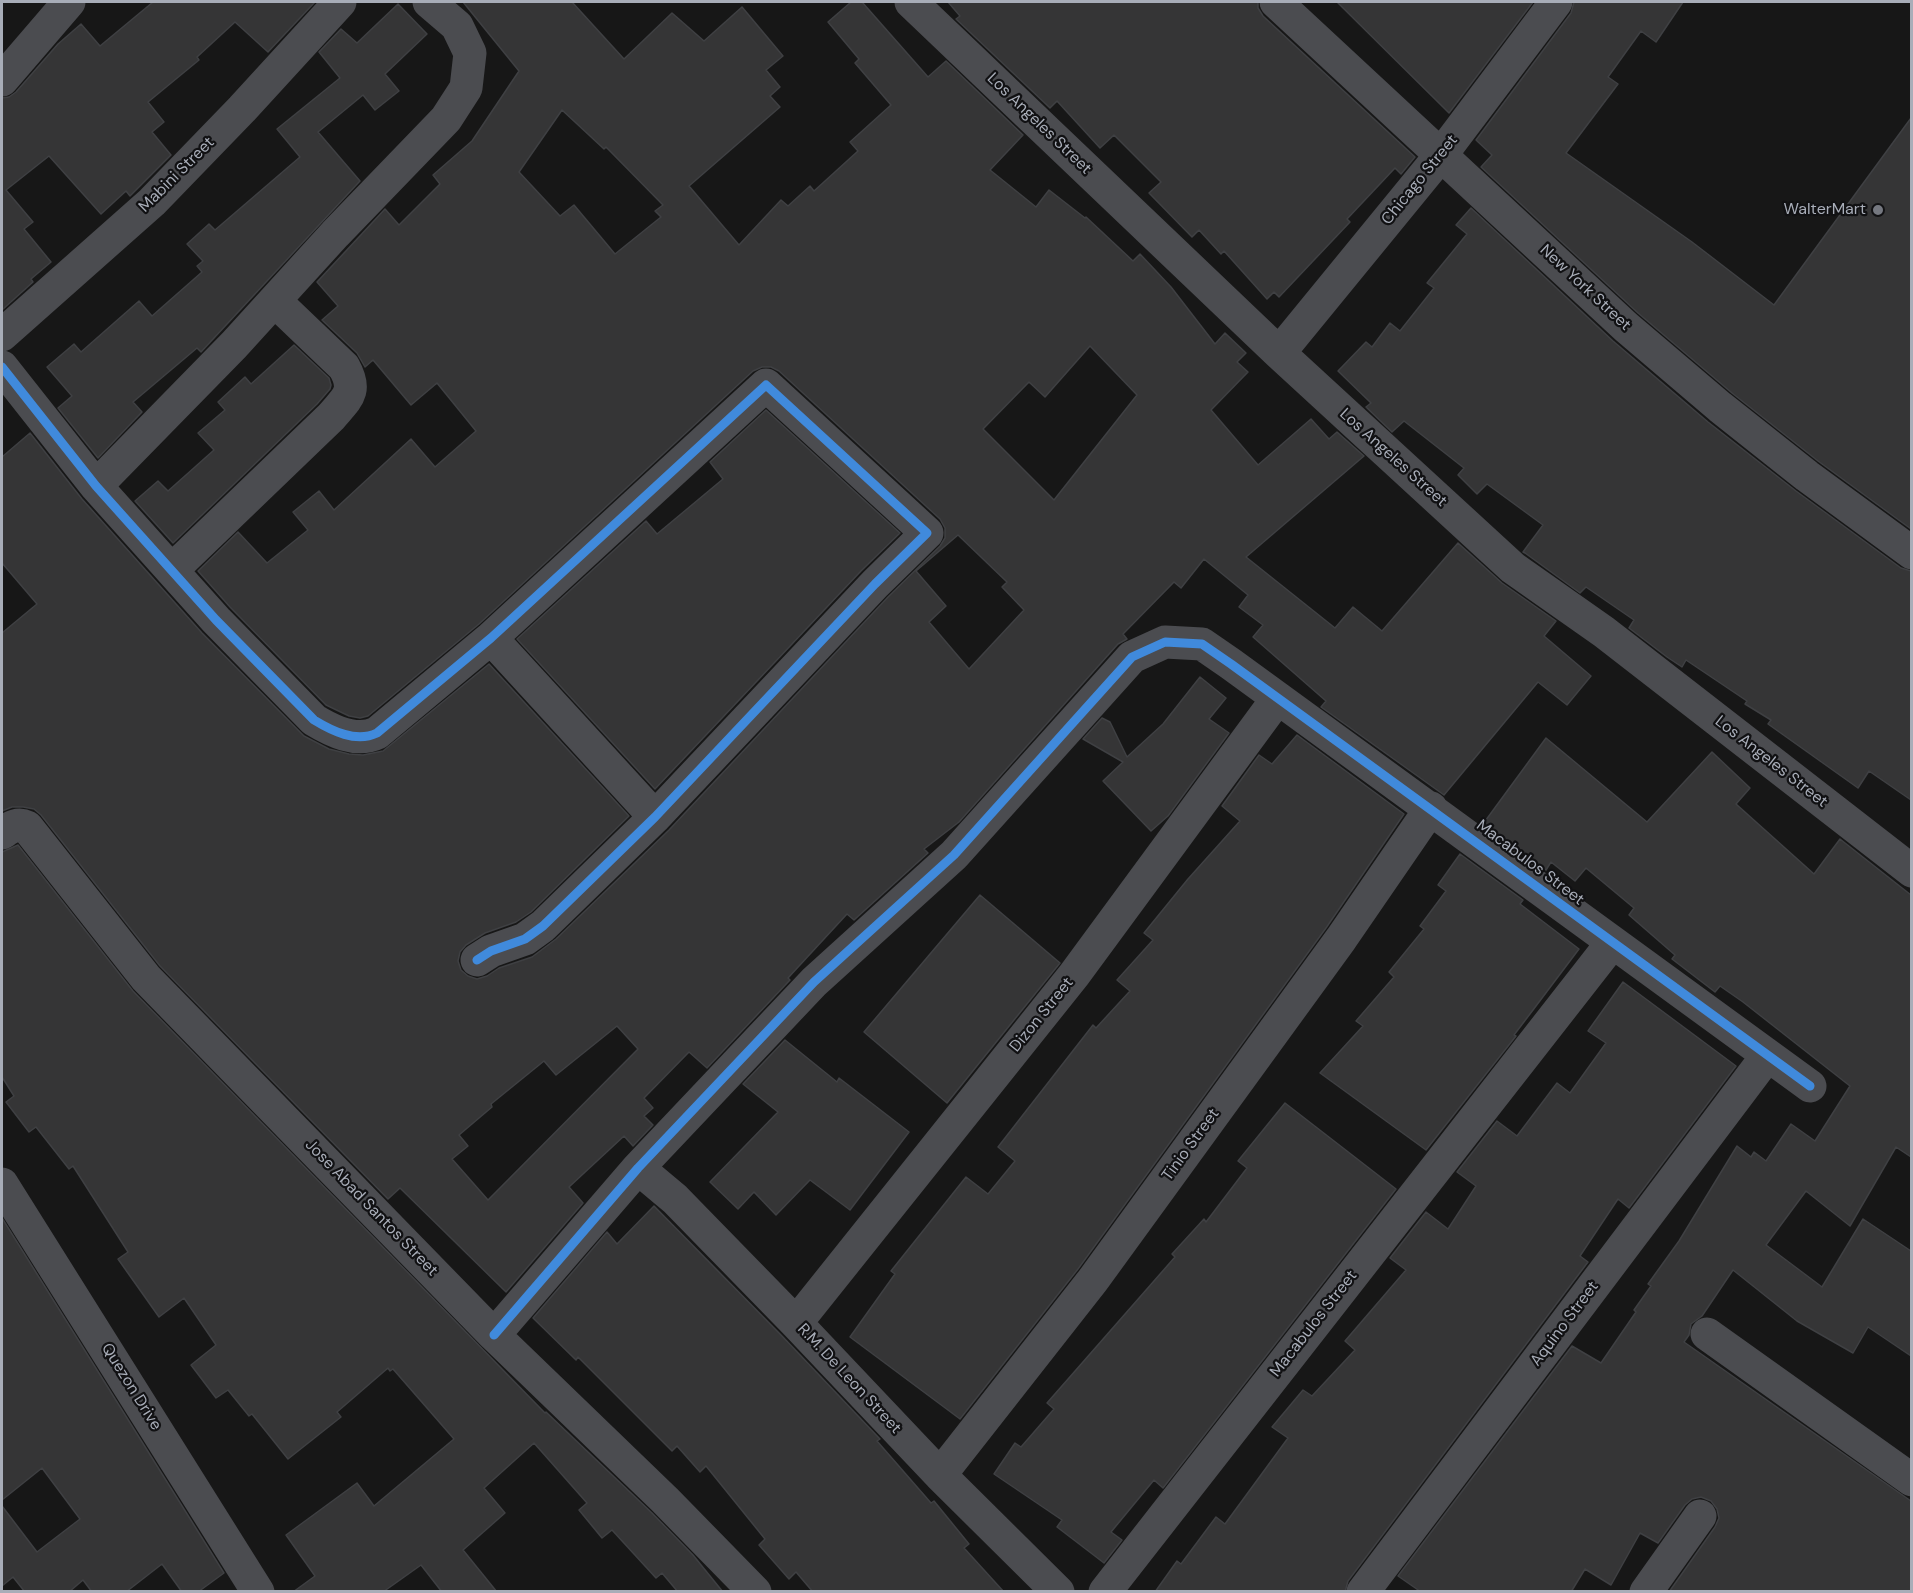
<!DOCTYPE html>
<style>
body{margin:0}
#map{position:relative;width:1913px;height:1593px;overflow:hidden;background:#171717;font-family:"DM Sans",sans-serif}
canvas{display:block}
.frame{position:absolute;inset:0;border:3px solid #a8adb8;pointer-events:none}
</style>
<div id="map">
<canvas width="1913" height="1593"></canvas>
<div class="frame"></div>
</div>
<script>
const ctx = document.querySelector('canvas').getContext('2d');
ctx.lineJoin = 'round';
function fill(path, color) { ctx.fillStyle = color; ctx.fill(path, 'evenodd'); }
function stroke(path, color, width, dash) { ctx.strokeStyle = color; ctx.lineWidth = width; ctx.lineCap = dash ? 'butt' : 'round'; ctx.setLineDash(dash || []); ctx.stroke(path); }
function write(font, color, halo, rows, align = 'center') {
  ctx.font = font + ' "DM Sans",sans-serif'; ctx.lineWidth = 4.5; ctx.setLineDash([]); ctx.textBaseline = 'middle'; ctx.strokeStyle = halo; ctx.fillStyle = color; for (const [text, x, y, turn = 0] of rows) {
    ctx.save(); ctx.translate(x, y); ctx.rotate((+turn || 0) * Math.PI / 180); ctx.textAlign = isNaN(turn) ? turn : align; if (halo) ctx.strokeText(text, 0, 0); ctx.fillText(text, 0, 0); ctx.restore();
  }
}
const building = new Path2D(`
 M153,2H315L268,52L235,22L197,57L199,60L148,102L164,122L152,132L171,155L130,196L126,191L101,214L49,156L6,190L33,222L24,229L51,262L31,279L33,282L2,310V98L9,97L16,92L58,44L81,24L100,46Z
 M463,2H572L624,59L672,13L704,41L742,7L783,56L766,70L780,87L770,96L780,107L689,186L739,245L781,200L788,206L810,186L814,191L858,151L850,142L891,105L855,63L859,59L828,22L851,2H862L928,77L946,61L1023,135L990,170L1036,207L1049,190L1085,218L1086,217L1133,261L1140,254L1171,287L1215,344L1225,333L1246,353L1237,362L1248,372L1211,410L1258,465L1311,419L1329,439L1337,432L1364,456L1246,557L1335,628L1353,607L1382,631L1458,543L1502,583L1556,621L1544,636L1591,676L1567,705L1538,682L1444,795L1321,707L1326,701L1253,637L1263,625L1239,607L1248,595L1204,559L1181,588L1174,582L1123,634L1127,639L1118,644L959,822L924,849L928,853L854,920L847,914L788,978L790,980L707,1068L689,1052L644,1098L653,1108L644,1116L653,1125L633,1146L624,1136L569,1187L583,1203L506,1292L400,1188L388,1199L160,966L41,815L34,809L23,807H12L2,811V633L37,604L2,563V457L30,433L82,499L202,633L304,736L329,749L349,754L363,755L383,751L489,664L629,816L531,912L516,922L485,933L466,945L460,952L458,961L461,970L468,976L477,979L487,976L499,968L532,957L556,939L669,830L888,597L940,546L945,538V528L940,519L779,371L771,367H762L753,371L479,624L368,716L360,718L349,716L326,705L230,607L198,571L238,532L267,563L308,530L293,512L319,491L334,510L411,439L435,467L476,431L437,383L411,405L373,360L365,367L357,353L322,320L338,306L317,282L385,209L399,225L440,184L433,175L472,141L519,71ZM562,110L604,149L606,147L663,205L655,211L661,217L615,254L574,205L560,216L519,172ZM1090,346L1137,395L1054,500L983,429L1029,382L1045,397ZM958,535L1007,582L1002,587L1024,610L969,669L929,622L946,606L916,571ZM617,1026L638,1049L488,1200L452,1159L468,1146L459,1135L492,1107L491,1104L544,1061L556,1075Z
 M948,2H1258V8L1263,16L1415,157L1401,174L1395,168L1347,219L1350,222L1279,297L1274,292L1267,299L1224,251L1221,254L1199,230L1192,237L1149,193L1161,182L1114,135L1100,148L1057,101L1050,108L956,19L960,16Z
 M1337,2H1533L1449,113Z
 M1574,2H1683L1656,42L1641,31L1608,77L1618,84L1566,153L1692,242L1774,305L1911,118V529L1818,461L1732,393L1638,313L1481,167L1492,155L1476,140L1571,13Z
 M398,4L427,34L385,74L399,91L375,110L363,95L318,132L360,181L201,352L197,348L133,402L142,412L98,458L58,408L72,396L47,367L74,344L81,352L139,301L152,316L202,272L197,266L203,261L187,244L209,224L215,230L300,157L277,129L340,78L319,52L341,29L357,43Z
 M1471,208L1613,341L1708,422L1796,491L1901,568L1911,571V800L1869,771L1858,788L1768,724L1771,720L1745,704L1747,701L1686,660L1682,667L1667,657L1629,628L1634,620L1586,587L1580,593L1525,553L1523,552L1543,525L1487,484L1477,494L1458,475L1464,468L1404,421L1392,432L1366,407L1371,403L1338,371L1366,342L1372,347L1390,323L1400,331L1434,288L1427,283L1467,234L1456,225Z
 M294,345L329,378L331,385L330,389L317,404L173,543L135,501L158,481L168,491L214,450L198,433L225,410L218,402L245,377L251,384Z
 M766,410L900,533L861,571L655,789L517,639L646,521L657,534L723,479L710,462Z
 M1200,677L1226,698L1209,719L1229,733L1168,816L1151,831L1103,781L1123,762L1083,739L1102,718L1110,722L1127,757L1163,724Z
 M1297,735L1404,814L1326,928L1078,1269L960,1419L850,1337L895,1274L891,1271L966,1177L988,1194L1015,1161L998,1147L1093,1025L1096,1028L1130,991L1117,980L1153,940L1144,933L1188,879L1240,821L1222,806L1259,755L1272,764Z
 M1546,738L1647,822L1712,752L1750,788L1736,804L1814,874L1840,839L1911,895V1157L1896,1147L1850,1226L1806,1191L1766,1245L1822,1287L1863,1219L1911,1251V1356L1868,1327L1853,1353L1797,1321L1733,1270L1702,1316L1691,1324L1689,1335L1684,1342L1911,1501V1592H1669L1715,1527L1719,1518L1717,1509L1711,1501L1701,1497L1692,1499L1685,1505L1658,1543L1640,1533L1611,1585L1585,1569L1571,1592H1421L1398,1576L1572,1346L1601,1363L1636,1312L1634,1310L1651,1286L1648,1284L1679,1241L1737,1146L1751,1157L1754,1152L1766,1161L1791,1124L1815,1141L1850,1086L1743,1002L1720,986L1715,992L1672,959L1675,955L1629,915L1634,908L1586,868L1575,881L1551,862L1546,870L1483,824Z
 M18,845L133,991L545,1413L546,1412L652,1513L693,1555L723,1592H678L662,1573L656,1578L612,1530L602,1538L579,1510L587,1503L534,1443L484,1488L505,1513L463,1550L497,1592H442L421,1565L383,1592H293L315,1576L286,1535L357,1483L374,1506L454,1439L393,1369L390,1371L388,1368L337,1412L341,1417L288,1459L252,1414L249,1416L228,1390L216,1398L191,1365L216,1345L184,1298L159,1317L118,1259L128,1252L73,1166L69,1169L36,1127L29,1132L6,1102L14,1096L2,1077V852Z
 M1460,854L1523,900L1520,904L1579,949L1533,1010L1514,1035L1516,1036L1426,1150L1320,1073L1363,1026L1356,1021L1394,977L1389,972L1424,929L1420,926L1446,891L1438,885Z
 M980,895L1060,963L947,1103L864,1032Z
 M1623,982L1736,1066L1629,1208L1618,1199L1580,1256L1588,1262L1348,1581L1345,1592H1155L1177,1561L1181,1564L1216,1517L1225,1524L1288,1438L1272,1427L1303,1390L1312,1396L1355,1350L1345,1341L1406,1270L1390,1258L1426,1212L1448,1229L1476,1186L1457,1172L1497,1121L1517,1136L1557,1083L1570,1093L1606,1043L1588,1031Z
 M785,1040L837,1082L839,1078L909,1132L850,1210L810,1180L776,1215L754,1192L738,1209L710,1182L778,1112L743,1084Z
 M1285,1103L1396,1189L1163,1488L1154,1480L1111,1532L1122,1540L1104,1563L1057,1527L1062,1520L994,1474L1015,1443L1021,1447L1054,1409L1047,1403L1175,1257L1172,1254L1204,1219L1206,1222L1247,1168L1238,1161Z
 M654,1206L782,1336L880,1439L877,1441L931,1503L934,1501L969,1544L964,1548L1004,1592H813L796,1572L789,1579L759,1545L765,1539L706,1466L700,1472L677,1446L672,1451L578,1357L576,1360L533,1318L607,1232L617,1244Z
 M2,1218L224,1573L198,1592H182L162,1564L126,1592H92L83,1580L69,1592H25L13,1577L2,1586V1506L37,1552L80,1519L42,1468L2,1500Z`);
fill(building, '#353536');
stroke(building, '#3f4043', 1.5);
stroke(new Path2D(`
 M911,2L1279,353L1513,568L1604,632L1912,871
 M1276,2L1626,327L1720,407L1807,476L1912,553
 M2,80L69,2
 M2,335L152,202L242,109L340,2
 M1279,353L1441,155L1556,2
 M2,367L96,486L216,620L314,720C332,731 356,743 377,733L491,638L766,385L927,533L875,584L655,817L543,926L525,939L491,951L477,960
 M96,486L234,345L335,234L446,119L466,88L470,53L457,26L429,2
 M172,570L331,417C347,398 358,392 344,367L275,301
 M491,638L655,817
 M2,833C10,828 17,822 27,827L146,978L494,1335L665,1500L755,1592
 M638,1168L675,1199L796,1323L940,1475L1058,1592
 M2,1184L258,1592
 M796,1323L1074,975L1277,699
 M1707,1334L1912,1480
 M494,1335L638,1168L814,982L954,855L1132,657L1165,642L1202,644L1231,664L1810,1086
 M940,1475L1093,1280L1341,939L1431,808
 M1105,1592L1612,943
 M1363,1592L1767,1056
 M1646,1592L1700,1516`), '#4b4c50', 33);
stroke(new Path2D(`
 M2,367L96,486L216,620L314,720C332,731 356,743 377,733L491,638L766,385L927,533L875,584L655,817L543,926L525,939L491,951L477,960
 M494,1335L638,1168L814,982L954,855L1132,657L1165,642L1202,644L1231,664L1810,1086`), '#408adc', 9);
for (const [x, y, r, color] of [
 [1878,210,6,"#757880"]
]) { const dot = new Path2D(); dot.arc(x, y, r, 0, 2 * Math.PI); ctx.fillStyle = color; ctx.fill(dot); stroke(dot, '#111113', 2); }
write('16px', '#a8adb8', '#111113', [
 ["Los Angeles Street",1039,124,44],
 ["Mabini Street",177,175,-45],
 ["Chicago Street",1420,180,-51],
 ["New York Street",1585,288,43],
 ["Los Angeles Street",1393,458,42],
 ["Los Angeles Street",1771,762,38],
 ["Macabulos Street",1530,863,37],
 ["Dizon Street",1042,1015,-51],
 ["Tinio Street",1191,1145,-54],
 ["Jose Abad Santos Street",371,1208,46],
 ["Macabulos Street",1314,1324,-52],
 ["Aquino Street",1565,1324,-53],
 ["R.M. De Leon Street",849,1379,47],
 ["Quezon Drive",131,1387,58]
]);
write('16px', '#a8adb8', '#111113', [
 ["WalterMart",1866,210]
], 'right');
</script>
